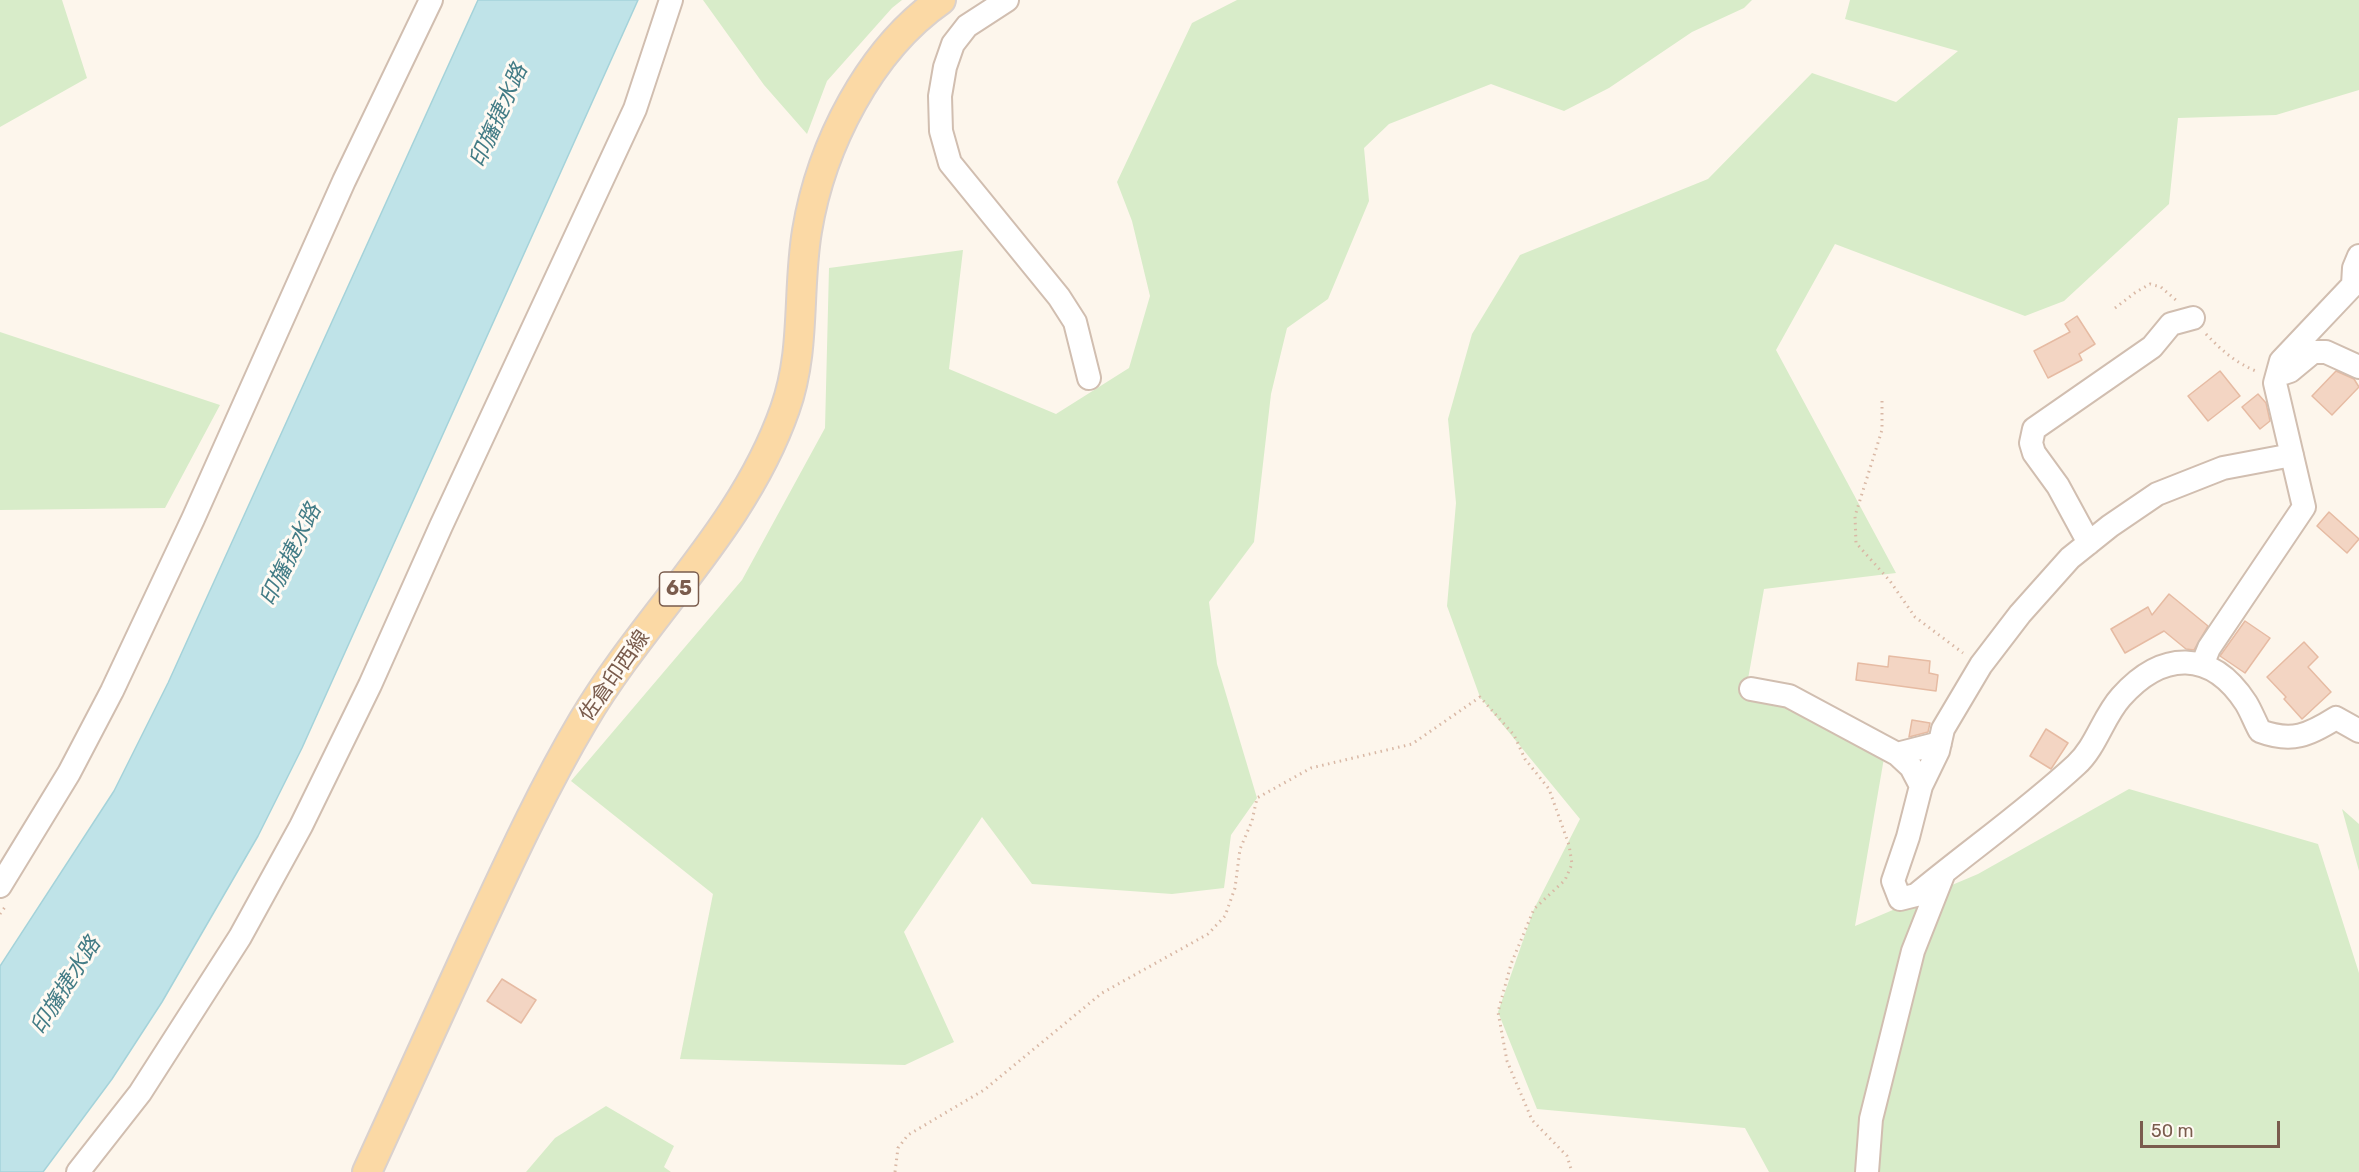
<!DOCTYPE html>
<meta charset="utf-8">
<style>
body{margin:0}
#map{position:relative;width:2359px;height:1172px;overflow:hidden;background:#fdf6ec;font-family:Rubik,sans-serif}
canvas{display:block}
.scale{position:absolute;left:2140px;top:1121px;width:140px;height:27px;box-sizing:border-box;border:3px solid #7a5c4d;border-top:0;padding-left:8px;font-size:18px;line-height:21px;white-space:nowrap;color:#7a5c4d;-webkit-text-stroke:4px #fffaf3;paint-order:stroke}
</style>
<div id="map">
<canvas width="2359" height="1172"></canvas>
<div class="scale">50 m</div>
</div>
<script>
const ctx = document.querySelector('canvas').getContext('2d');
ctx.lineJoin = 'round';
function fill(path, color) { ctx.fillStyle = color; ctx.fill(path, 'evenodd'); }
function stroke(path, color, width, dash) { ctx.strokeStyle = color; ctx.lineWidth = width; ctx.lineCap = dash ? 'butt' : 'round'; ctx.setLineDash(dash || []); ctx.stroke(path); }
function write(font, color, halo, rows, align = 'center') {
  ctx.font = font + ' Rubik,"Noto Sans JP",sans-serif'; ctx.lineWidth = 6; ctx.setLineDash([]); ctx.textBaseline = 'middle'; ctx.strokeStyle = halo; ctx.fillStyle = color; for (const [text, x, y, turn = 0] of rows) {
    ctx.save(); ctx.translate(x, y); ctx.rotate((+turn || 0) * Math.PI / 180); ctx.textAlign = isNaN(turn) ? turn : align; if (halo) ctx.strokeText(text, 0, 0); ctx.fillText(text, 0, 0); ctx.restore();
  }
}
fill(new Path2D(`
 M0,0H62L87,78L0,127Z
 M703,0H902L892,8L827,81L807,134L764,85Z
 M1237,0H1752L1744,8L1692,32L1609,88L1564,111L1491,84L1389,124L1364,148L1369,201L1328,299L1287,328L1271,394L1254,542L1209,602L1217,664L1257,798L1231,835L1224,888L1172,894L1032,884L982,817L904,932L954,1042L905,1065L680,1059L713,894L571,781L742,580L825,428L829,268L963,250L949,369L1056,414L1129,368L1150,296L1132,221L1117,182L1192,23Z
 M1850,0H2359V90L2276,115L2178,118L2169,204L2064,301L2025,316L1835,244L1776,350L1896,573L1764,589L1748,679L1884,758L1855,926L1978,874L2129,789L2318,844L2359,973V1172H1769L1745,1128L1537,1109L1498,1012L1534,909L1580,819L1480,697L1447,606L1456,503L1448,419L1472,334L1520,255L1708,179L1812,73L1896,102L1958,51L1845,19Z
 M0,332L220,405L165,508L0,510Z
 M2342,809L2359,824V871Z
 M606,1106L674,1146L664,1167L671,1172H526L555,1138Z`), '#d8ecc9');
const water = new Path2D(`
 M478,0H638L302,748L258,836L162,1002L112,1079L43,1172H0V966L114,791L168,683Z`);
fill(water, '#bfe3e8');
stroke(water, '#a5d3da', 1.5);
const building = new Path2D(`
 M2077,316L2095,344L2079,354L2082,360L2048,378L2034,351L2070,332L2065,324Z
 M2220,371L2240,396L2208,421L2188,396Z
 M2336,371L2354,379L2359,387L2332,415L2312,396Z
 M2258,394L2266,403L2270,421L2260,429L2242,407Z
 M2329,512L2359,539L2347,553L2317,526Z
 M2169,594L2208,626L2194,650L2186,649L2164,631L2125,653L2111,629L2148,607L2152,615Z
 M2245,621L2270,638L2245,673L2220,656Z
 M2304,642L2318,657L2308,667L2331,692L2302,719L2284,699L2286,697L2267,677Z
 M1889,656L1930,661L1929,673L1938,675L1936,691L1856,680L1858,663L1888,667Z
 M1912,720L1930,723L1928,732L1909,737Z
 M2046,729L2068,743L2051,769L2030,756Z
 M502,979L536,1000L521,1023L487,1001Z`);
fill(building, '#f3d5c3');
stroke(building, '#e6bba3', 1.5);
const minor = new Path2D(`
 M1007,0L967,26L953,44L945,67L940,96L941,131L950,163L1059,297L1075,322L1089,378
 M2284,373L2290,371L2313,352H2326L2359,367
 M2292,455L2223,468L2157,494L2110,526L2070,558L2020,614L1981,665L1943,729L1938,751L1921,786L1908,837L1893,881L1900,899L1916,895C1969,851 2025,812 2076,765C2096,747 2103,717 2121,697C2162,651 2211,649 2246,703C2251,711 2255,722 2260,731C2292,743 2309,735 2336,718L2359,731
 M2089,543L2058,486L2034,453L2031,443L2034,429L2152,347L2171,324L2193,318
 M2203,663L2209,648L2304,507L2275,383L2281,361L2353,285L2354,268L2359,256
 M1751,689L1789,696L1897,754L1911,767L1921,786
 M1897,754L1940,743
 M0,886L69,773L112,691L193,519L344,181L431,0
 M78,1172L140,1093L240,937L301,826L370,685L441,526L635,109L671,0
 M1867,1172L1871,1119L1913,951L1943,875`);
const major = new Path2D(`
 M367,1172C402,1095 437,1019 472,942C507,867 541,792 583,721C646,614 743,529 785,409C806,350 797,291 807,231C821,146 869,50 941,0`);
stroke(minor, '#d1beb0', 26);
stroke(major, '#dad1cd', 32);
stroke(new Path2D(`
 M2115,308L2136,292L2150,284L2161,287L2178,302
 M2206,334C2222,351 2236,363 2258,372
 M1882,401V430L1855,516L1856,543L1890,581L1915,617L1963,653
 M0,914L5,907
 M895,1172L898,1148L908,1135L984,1090L1102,993L1208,934L1225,916L1235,888L1240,849L1252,821L1257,798L1311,768L1412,744L1480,697L1514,735L1525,759L1549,789L1569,845L1572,864L1565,880L1534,909L1511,964L1498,1012L1507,1061L1532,1120L1567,1156L1572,1172`), '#d9b8a5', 3, [1.5, 4.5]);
stroke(minor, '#fff', 22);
stroke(major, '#fbd9a5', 28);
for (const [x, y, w] of [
 [679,589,39]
]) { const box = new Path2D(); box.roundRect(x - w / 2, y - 17, w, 34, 4.5); ctx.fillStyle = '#fffaf3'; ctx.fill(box); stroke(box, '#7a5c4d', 1.5); }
write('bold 20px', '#7a5c4d', null, [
 ["65",679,589]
]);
write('21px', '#7a5c4d', '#fffaf3', [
 ["佐倉印西線",615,676,-55]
]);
write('italic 22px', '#437c86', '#fffaf3', [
 ["印旛捷水路",499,116,-66],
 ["印旛捷水路",291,555,-64],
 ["印旛捷水路",66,986,-58]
]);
</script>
